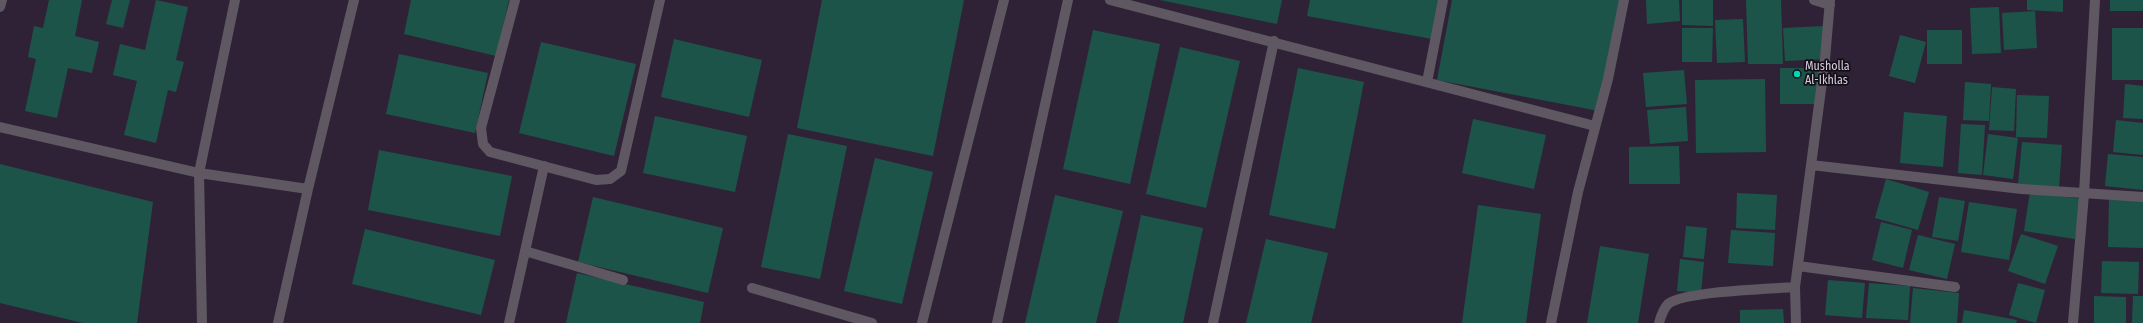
<!DOCTYPE html>
<style>
body{margin:0}
canvas{display:block;background:#2f2237}
</style>
<canvas width="2143" height="323"></canvas>
<script>
const ctx = document.querySelector('canvas').getContext('2d');
ctx.lineJoin = 'round';
function fill(path, color) { ctx.fillStyle = color; ctx.fill(path, 'evenodd'); }
function stroke(path, color, width, dash) { ctx.strokeStyle = color; ctx.lineWidth = width; ctx.lineCap = dash ? 'butt' : 'round'; ctx.setLineDash(dash || []); ctx.stroke(path); }
function write(font, color, halo, rows, align = 'center') {
  ctx.font = font + ' "Fira Sans Condensed",sans-serif'; ctx.lineWidth = 3.5; ctx.setLineDash([]); ctx.textBaseline = 'middle'; ctx.strokeStyle = halo; ctx.fillStyle = color; for (const [text, x, y, turn = 0] of rows) {
    ctx.save(); ctx.translate(x, y); ctx.rotate((+turn || 0) * Math.PI / 180); ctx.textAlign = isNaN(turn) ? turn : align; if (halo) ctx.strokeText(text, 0, 0); ctx.fillText(text, 0, 0); ctx.restore();
  }
}
fill(new Path2D(`
 M49,0H82L75,36L99,42L92,73L68,68L57,118L25,111L36,59L28,57L34,26L43,28Z
 M112,0H130L123,28L106,24Z
 M156,0L188,7L176,60L184,62L176,92L168,90L156,143L124,135L137,81L113,75L120,44L145,50Z
 M411,0H509L496,56L404,34Z
 M822,0H964L933,156L797,128Z
 M1160,0H1282L1277,24Z
 M1310,0H1439L1432,39L1307,16Z
 M1452,0H1620L1599,111L1437,80Z
 M1646,0H1679L1680,21L1647,24Z
 M1682,0H1713V26L1682,25Z
 M1746,0H1781L1783,64H1748Z
 M2027,0H2063V12L2027,10Z
 M2110,0H2143V11H2110Z
 M1999,7L2001,53L1972,54L1970,8Z
 M2035,11L2037,48L2004,50L2002,13Z
 M1743,19L1745,62L1717,63L1715,20Z
 M1824,26L1825,59L1785,61L1783,28Z
 M1682,28H1713L1712,62H1682Z
 M2112,28H2143V80H2112Z
 M1093,30L1160,44L1130,184L1063,169Z
 M1927,30H1962V64H1927Z
 M1900,35L1926,42L1915,83L1889,76Z
 M674,39L762,60L749,117L661,97Z
 M541,42L636,64L614,156L519,133Z
 M1180,47L1240,61L1206,208L1146,194Z
 M399,54L488,73L475,133L386,114Z
 M1298,68L1364,82L1335,229L1269,215Z
 M1780,68H1819V104H1780Z
 M1684,70L1687,104L1646,107L1643,73Z
 M1765,79L1766,152L1696,153L1695,80Z
 M1965,82L1991,84L1989,121L1963,120Z
 M2125,84L2143,86V119L2123,118Z
 M1992,87L2016,89L2014,131L1989,130Z
 M2017,95L2049,96L2047,138L2016,137Z
 M1686,107L1688,141L1650,144L1647,110Z
 M1904,112L1947,116L1943,167L1900,163Z
 M655,116L747,136L735,192L643,173Z
 M1473,119L1546,135L1534,189L1462,173Z
 M2116,120L2143,123V155L2113,152Z
 M1961,124L1985,125L1982,175L1958,173Z
 M788,134L847,146L820,279L761,267Z
 M1988,134L2018,138L2013,179L1983,175Z
 M2022,142L2062,145L2059,188L2018,185Z
 M1679,146L1680,184H1629V147Z
 M379,150L512,176L500,236L368,210Z
 M2108,154L2143,157V190L2105,186Z
 M875,158L933,172L902,304L844,291Z
 M0,164L153,202L137,323H83L0,303Z
 M1886,179L1929,192L1918,230L1875,218Z
 M2030,192L2081,199L2075,239L2024,231Z
 M1737,193L1777,195L1775,230L1736,228Z
 M1055,195L1123,211L1096,323H1025Z
 M593,197L723,228L708,293L578,262Z
 M1939,197L1965,201L1958,241L1932,237Z
 M2109,199L2143,200V248L2108,247Z
 M1969,202L2017,209L2009,260L1961,252Z
 M1478,205L1541,214L1526,323H1462Z
 M1141,215L1203,228L1183,323H1118Z
 M1881,222L1912,230L1903,268L1872,260Z
 M1686,226L1707,228L1704,259L1683,257Z
 M365,229L495,260L481,315L352,284Z
 M1731,230L1775,233L1773,266L1728,263Z
 M2021,234L2058,246L2045,284L2008,271Z
 M1918,235L1955,244L1947,279L1909,270Z
 M1266,239L1328,253L1311,323H1246Z
 M1600,246L1649,254L1638,323H1587Z
 M1680,259L1704,262L1701,293L1677,291Z
 M2102,261L2139,262L2138,294L2101,293Z
 M577,273L704,302L700,323H566Z
 M1828,280L1865,283L1862,318L1825,315Z
 M1869,283L1910,286L1908,320L1866,318Z
 M2018,283L2045,290L2036,323L2009,315Z
 M1913,288L1959,293L1957,323H1910Z
 M2094,296L2126,297V323H2094Z
 M2133,296H2143V323H2132Z
 M1783,309L1784,323H1740V310Z
 M1964,310L2017,320L2016,323H1962Z`), '#1c5449');
stroke(new Path2D(`
 M515,0L481,128L483,144L490,152L596,180L610,179L621,171L660,0
 M1110,0L1595,126
 M0,7L2,0
 M1427,82L1443,0
 M0,127L199,173L308,189
 M525,251L623,280
 M752,288L872,323
 M202,323L199,173L235,0
 M278,323L308,189L354,0
 M509,323L544,166
 M922,323L1004,0
 M997,323L1068,0
 M1213,323L1274,41
 M1551,323L1578,192L1608,79L1624,0`), '#5f5863', 10);
stroke(new Path2D(`
 M1814,0L1830,5
 M1811,165L2022,189L2143,197
 M1798,266L1955,287
 M1659,323C1661,316 1663,309 1668,304C1684,291 1771,289 1795,287
 M1796,323L1795,287L1825,59L1830,0
 M2073,323L2084,194L2095,0`), '#5f5863', 10);
for (const [x, y, r, color] of [
 [1797,74,4,"#02d5b6"]
]) { const dot = new Path2D(); dot.arc(x, y, r, 0, 2 * Math.PI); ctx.fillStyle = color; ctx.fill(dot); stroke(dot, '#140e18', 1.5); }
write('12px', '#d7cedc', '#140e18', [
 ["Musholla",1805,67],
 ["Al-Ikhlas",1805,81]
], 'left');
</script>
